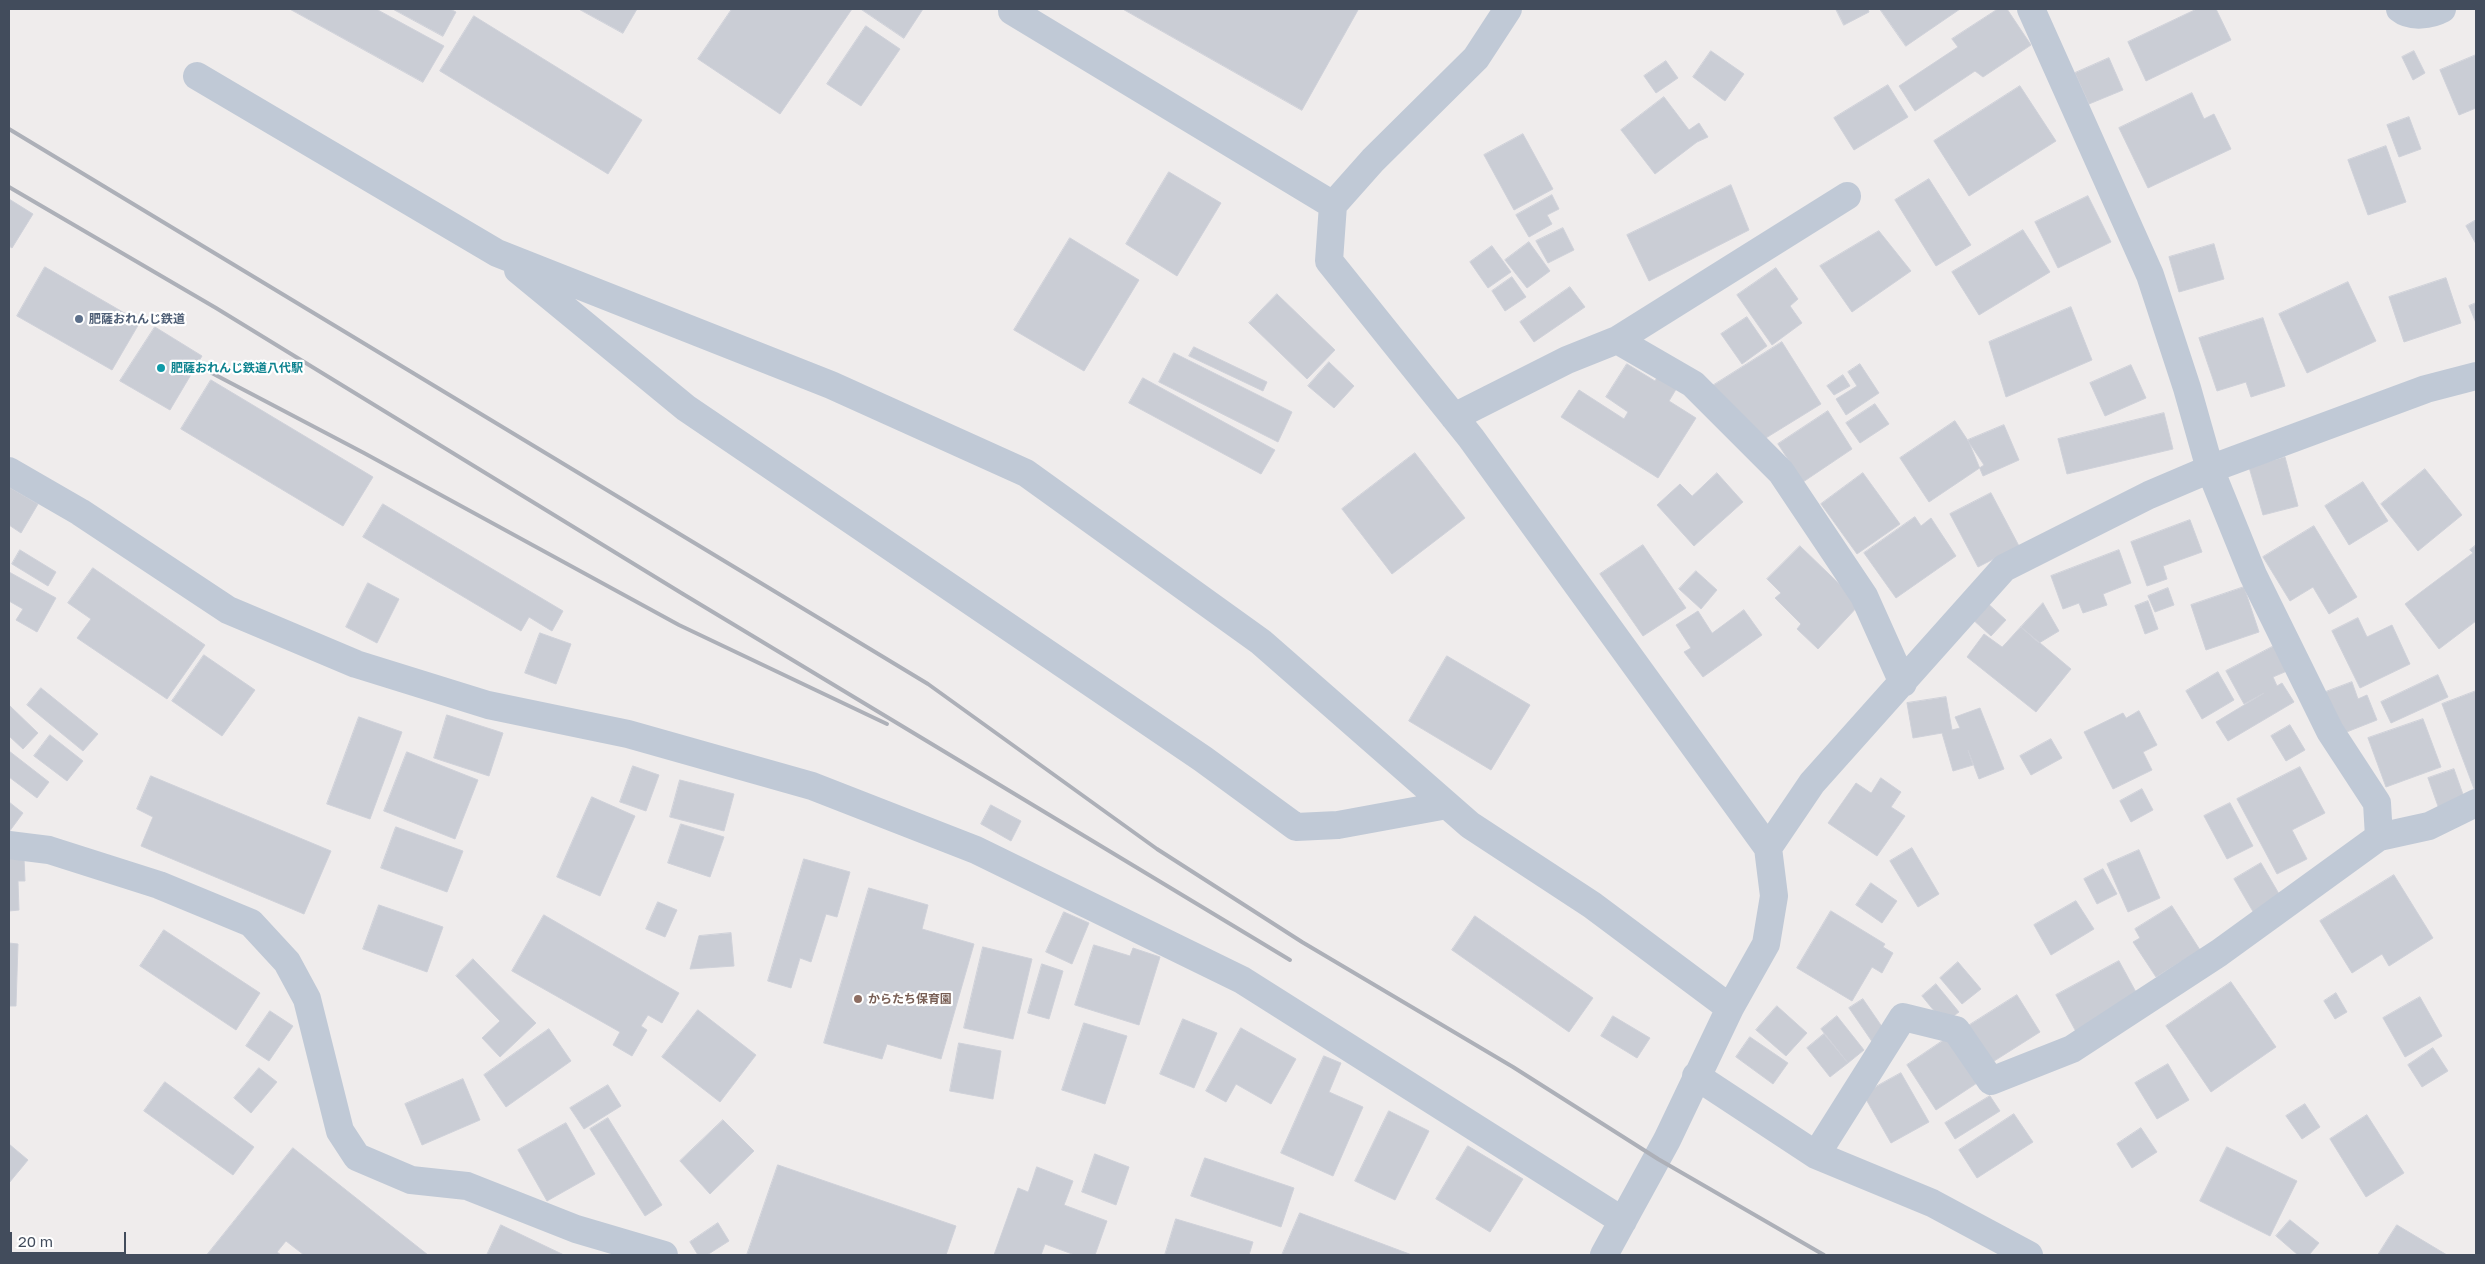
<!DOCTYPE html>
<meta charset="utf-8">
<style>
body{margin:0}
#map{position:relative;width:2485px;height:1264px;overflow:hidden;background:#efecec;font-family:"Golos Text",sans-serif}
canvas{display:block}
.frame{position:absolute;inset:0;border:10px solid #424c5c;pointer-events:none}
.scale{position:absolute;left:10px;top:1232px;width:116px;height:22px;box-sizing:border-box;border:2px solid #424c5c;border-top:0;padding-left:6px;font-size:15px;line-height:18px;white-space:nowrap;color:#424c5c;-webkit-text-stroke:4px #fff;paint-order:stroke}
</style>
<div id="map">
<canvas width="2485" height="1264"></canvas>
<div class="frame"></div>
<div class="scale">20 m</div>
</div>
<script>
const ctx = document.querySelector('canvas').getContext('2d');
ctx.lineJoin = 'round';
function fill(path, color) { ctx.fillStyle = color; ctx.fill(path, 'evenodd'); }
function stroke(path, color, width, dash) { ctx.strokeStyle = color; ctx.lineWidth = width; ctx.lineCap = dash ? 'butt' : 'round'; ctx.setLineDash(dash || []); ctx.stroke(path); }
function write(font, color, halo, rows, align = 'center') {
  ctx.font = font + ' "Golos Text","Noto Sans JP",sans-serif'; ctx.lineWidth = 4.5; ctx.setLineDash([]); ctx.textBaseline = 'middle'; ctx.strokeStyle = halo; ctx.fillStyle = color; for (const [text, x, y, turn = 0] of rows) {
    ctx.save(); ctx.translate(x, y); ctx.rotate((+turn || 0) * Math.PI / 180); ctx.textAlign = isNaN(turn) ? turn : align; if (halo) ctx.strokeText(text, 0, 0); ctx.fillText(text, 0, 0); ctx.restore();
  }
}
const building = new Path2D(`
 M290,9H376L444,46L423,82Z
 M393,9H450L456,12L443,36Z
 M579,9H637L623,33Z
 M732,9H852L780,114L698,59Z
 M861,9H923L904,38Z
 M1123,9H1356L1358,10L1302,110Z
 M1836,9H1868L1869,12L1844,25Z
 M1880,9H1960L1906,46Z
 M1998,9H2007L2031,45L1983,77L1975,71L1915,111L1899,86L1958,47L1952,39Z
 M2197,9H2216L2231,40L2146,81L2128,42Z
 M474,16L642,120L608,174L440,71Z
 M866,26L900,49L861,106L827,84Z
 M1711,51L1744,74L1725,101L1693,77Z
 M2414,51L2425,73L2413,80L2402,57Z
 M2476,55V108L2459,115L2440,70Z
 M2109,58L2123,90L2089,104L2075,73Z
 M1666,61L1678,78L1656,93L1644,76Z
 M1888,85L1908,117L1854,150L1834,118Z
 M2020,86L2056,141L1969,196L1934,141Z
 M2192,93L2204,119L2214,114L2231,149L2148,188L2119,128Z
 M1664,97L1689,130L1699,123L1708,137L1697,142L1655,174L1621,130Z
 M2409,117L2421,149L2399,157L2387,125Z
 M1523,134L1553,189L1514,210L1484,155Z
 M2386,146L2406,202L2368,215L2348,160Z
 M1169,172L1221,203L1177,276L1126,244Z
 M1929,179L1971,245L1936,266L1895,200Z
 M1731,185L1749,230L1649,281L1627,235Z
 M1552,195L1559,209L1547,215L1552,224L1529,237L1516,215Z
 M2088,196L2111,242L2058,268L2035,222Z
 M9,199L33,214L12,248L9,246Z
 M2476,220V244L2466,226Z
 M1563,228L1574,250L1548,263L1536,241Z
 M2023,230L2050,272L1979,315L1952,272Z
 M1879,231L1911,271L1852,312L1820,266Z
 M1070,238L1139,280L1084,371L1014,330Z
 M1529,242L1550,271L1527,288L1505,260Z
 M2214,244L2224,279L2179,292L2169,257Z
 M1492,246L1511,272L1488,288L1470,262Z
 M45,267L140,322L112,370L17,316Z
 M1776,268L1798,299L1790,306L1802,323L1772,345L1737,295Z
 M1512,277L1526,297L1505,311L1492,291Z
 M2446,278L2461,323L2404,342L2389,297Z
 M2348,282L2376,341L2307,373L2279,314Z
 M1570,287L1585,307L1534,342L1520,322Z
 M1277,294L1335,350L1307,379L1249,323Z
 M2476,303V323L2469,306Z
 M2071,307L2092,360L2006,397L1989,342Z
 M1747,317L1767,346L1742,364L1721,334Z
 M2263,318L2285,386L2251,397L2246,382L2217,391L2199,338Z
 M155,327L202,356L170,410L120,381Z
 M1782,342L1821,404L1748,449L1709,388Z
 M1194,347L1267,382L1263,391L1189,356Z
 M1174,353L1292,412L1278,442L1159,382Z
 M1329,362L1354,386L1334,408L1308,386Z
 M1627,364L1655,381L1659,374L1678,386L1669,401L1696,418L1658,478L1561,417L1579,390L1624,419L1628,412L1606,397Z
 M1860,364L1879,393L1846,415L1836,399L1857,386L1848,372Z
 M2131,365L2146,398L2105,416L2090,383Z
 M1843,375L1850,386L1834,395L1827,386Z
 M1143,378L1275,450L1261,474L1129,403Z
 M211,380L373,477L343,526L181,429Z
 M1875,404L1889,424L1860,443L1846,423Z
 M1828,411L1852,449L1803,482L1778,444Z
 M2164,413L2173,449L2067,474L2058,439Z
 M1955,421L1984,465L1929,502L1900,458Z
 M2004,425L2019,460L1983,476L1968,440Z
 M1415,453L1465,518L1392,574L1342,509Z
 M2285,457L2298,506L2263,515L2249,467Z
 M2425,469L2462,515L2418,551L2381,504Z
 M1717,473L1743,502L1694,546L1657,505L1680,484L1692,496Z
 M1863,473L1900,524L1857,554L1821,504Z
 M2363,482L2388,521L2349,545L2325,506Z
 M9,487L38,504L21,533L9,525Z
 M1991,493L2019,546L1978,567L1950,514Z
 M383,504L563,611L552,631L529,617L521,631L363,537Z
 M1915,517L1921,526L1931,518L1956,556L1896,598L1864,553Z
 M2190,520L2202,552L2163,566L2167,579L2147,586L2131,542Z
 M2314,526L2357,597L2329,614L2313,587L2290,601L2263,557Z
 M1643,545L1686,608L1643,636L1600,574Z
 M2476,545V621L2439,649L2405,604L2473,553L2470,550Z
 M1800,546L1860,604L1818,649L1797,629L1801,624L1775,598L1781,593L1767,579Z
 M20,550L56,572L48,586L12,564Z
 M2119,550L2131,583L2103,594L2107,605L2083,613L2079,603L2063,609L2051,576Z
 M93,568L205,645L167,699L77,638L91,619L68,603Z
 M1696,571L1717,590L1701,609L1679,589Z
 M9,572L56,598L37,632L16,620L23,609L9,601Z
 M368,583L399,599L377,643L346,627Z
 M2244,587L2259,632L2206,650L2191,605Z
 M2168,588L2174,605L2155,612L2148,596Z
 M1985,601L2006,620L1991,636L1971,618Z
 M2148,601L2158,629L2145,634L2135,606Z
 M2043,603L2059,631L2039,643L2021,627Z
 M1744,610L1762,635L1703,677L1684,652L1691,648L1676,625L1698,611L1712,633Z
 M2358,618L2367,637L2392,625L2410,664L2360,688L2332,631Z
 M2021,627L2071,669L2036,712L1967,657L1984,634L2002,647Z
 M540,633L571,644L556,684L525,673Z
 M2274,646L2287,671L2273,677L2277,686L2282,683L2294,702L2228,741L2216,722L2264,693L2244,704L2226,671Z
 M204,655L255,690L222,736L172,701Z
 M1447,656L1530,705L1491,770L1409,721Z
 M2218,672L2234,700L2202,719L2186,691Z
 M2438,675L2448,697L2391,723L2381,702Z
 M2352,682L2358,699L2367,695L2377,720L2339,735L2323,693Z
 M41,688L98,734L83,751L27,705Z
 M2476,691V794L2442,704Z
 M1946,697L1952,730L1960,728L1955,717L1980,708L2004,769L1979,779L1968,750L1973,765L1953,771L1942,733L1913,738L1907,703Z
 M10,706L38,733L23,749L9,736Z
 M2139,711L2157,745L2143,752L2152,770L2113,789L2084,732L2123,713L2126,718Z
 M447,715L503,733L489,776L434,758Z
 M359,717L402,732L370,819L327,804Z
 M2423,719L2441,767L2386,787L2368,738Z
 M2290,725L2305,750L2286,761L2271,736Z
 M50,735L83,761L67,781L34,756Z
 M2051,739L2062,758L2031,775L2020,756Z
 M9,751L49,782L37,798L9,777Z
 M407,752L478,780L455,839L384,811Z
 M633,766L659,775L646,811L620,802Z
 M2300,767L2325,813L2292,830L2307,859L2277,874L2237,799Z
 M2454,769L2465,800L2439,809L2428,778Z
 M151,776L331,851L304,914L141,846L153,817L137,809Z
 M1881,778L1901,792L1891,807L1905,816L1877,856L1828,823L1856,783L1871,793Z
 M680,780L734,794L724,831L670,817Z
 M2142,789L2153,810L2131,822L2120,801Z
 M592,797L635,816L600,896L557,877Z
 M9,802L23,813L9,832Z
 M2230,803L2253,846L2227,859L2204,816Z
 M991,805L1021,821L1011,841L981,824Z
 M681,824L724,837L710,877L668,863Z
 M396,827L463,851L447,892L381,868Z
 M1912,848L1939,894L1918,907L1890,861Z
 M2139,850L2160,898L2128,912L2107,864Z
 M9,858H24L25,881H18L19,910L9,911V933Z
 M804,859L850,872L837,917L826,914L811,962L800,958L791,988L768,981Z
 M2261,863L2282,899L2255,915L2234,879Z
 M2103,869L2117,894L2097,904L2084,879Z
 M2394,875L2433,938L2389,966L2382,954L2352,973L2320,921Z
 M1871,883L1897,901L1882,923L1856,905Z
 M869,888L928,905L922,929L974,944L941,1059L887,1044L882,1059L824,1043Z
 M2076,901L2094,929L2051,955L2034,925Z
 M658,902L677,910L665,937L646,929Z
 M379,905L443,927L427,972L363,949Z
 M2172,906L2200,950L2156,977L2133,942L2140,938L2135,929Z
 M1831,911L1885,944L1883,947L1893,953L1882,973L1872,967L1852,1001L1797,968Z
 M1064,912L1089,923L1072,964L1046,952Z
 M544,915L679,993L662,1023L648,1015L641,1026L647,1030L632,1056L613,1045L620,1032L512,971Z
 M1475,916L1593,998L1569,1032L1452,950Z
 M164,930L260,993L236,1030L140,966Z
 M731,933L734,966L690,969L699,936Z
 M9,943L18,944L16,1006H9Z
 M1094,945L1130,956L1133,948L1160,957L1139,1025L1075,1005Z
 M983,947L1032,959L1013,1039L964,1028Z
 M473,959L536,1023L500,1057L482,1038L500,1021L456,976Z
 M2119,961L2142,1003L2086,1050L2056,995Z
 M1958,962L1981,989L1962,1004L1940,978Z
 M1042,964L1063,971L1049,1019L1028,1013Z
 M2231,982L2276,1047L2211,1092L2166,1026Z
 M1936,984L1959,1012L1944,1023L1922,996Z
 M2336,993L2347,1012L2335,1019L2324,1001Z
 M2017,995L2040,1032L1991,1063L1968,1026Z
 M2420,997L2442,1036L2405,1057L2383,1018Z
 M1863,999L1887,1034L1873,1043L1849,1008Z
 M1777,1006L1807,1033L1786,1056L1756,1030Z
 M698,1010L756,1055L720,1102L662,1057Z
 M270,1011L293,1026L269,1061L246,1046Z
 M1613,1016L1650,1038L1637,1058L1601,1036Z
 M1837,1016L1864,1050L1848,1063L1821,1029Z
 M1183,1019L1217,1033L1194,1088L1160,1074Z
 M1084,1023L1127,1036L1105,1104L1062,1090Z
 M1241,1028L1296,1059L1271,1104L1236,1084L1226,1102L1206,1091Z
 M549,1029L571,1061L506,1107L484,1075Z
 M1824,1034L1848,1063L1830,1077L1807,1048Z
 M1750,1037L1788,1063L1773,1084L1736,1057Z
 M1947,1038L1977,1083L1936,1110L1907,1065Z
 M959,1043L1001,1051L993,1099L950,1091Z
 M2433,1048L2448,1071L2422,1087L2408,1065Z
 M1324,1056L1341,1063L1329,1092L1363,1107L1333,1176L1281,1153Z
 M2168,1064L2189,1100L2157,1119L2135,1083Z
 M259,1068L277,1082L251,1113L234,1098Z
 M1901,1073L1929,1122L1891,1143L1863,1094Z
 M463,1079L480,1120L422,1145L405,1104Z
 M165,1082L254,1147L233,1175L144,1111Z
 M608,1085L621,1106L584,1129L570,1108Z
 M1990,1096L2000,1111L1955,1139L1945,1123Z
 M2305,1104L2320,1127L2302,1139L2286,1116Z
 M1389,1111L1429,1131L1395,1200L1355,1181Z
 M2014,1114L2033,1142L1977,1178L1959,1150Z
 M2367,1115L2404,1173L2366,1197L2330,1139Z
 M608,1118L662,1205L645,1216L590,1129Z
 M723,1120L754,1151L710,1194L680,1161Z
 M566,1123L595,1174L547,1201L518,1150Z
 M2141,1128L2157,1152L2132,1168L2117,1144Z
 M9,1144L28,1160L9,1183Z
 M1468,1146L1523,1179L1490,1232L1436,1199Z
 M2227,1147L2297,1181L2270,1236L2200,1201Z
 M293,1148L428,1255H304L286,1241L277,1252L281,1255H207Z
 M1095,1154L1129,1167L1116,1205L1082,1192Z
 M1205,1158L1294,1188L1281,1227L1191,1196Z
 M778,1165L956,1226L946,1255H747Z
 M1037,1167L1073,1181L1064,1205L1107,1221L1095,1255H1075L1045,1244L1041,1255H994L1018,1188L1028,1192Z
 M1300,1213L1412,1255H1282Z
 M1176,1219L1253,1242L1249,1255H1165Z
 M2290,1220L2319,1243L2309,1255H2298L2276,1236Z
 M718,1223L729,1241L707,1255H698L690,1242Z
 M501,1225L564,1255H487Z
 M2397,1225L2447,1255H2378Z`);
fill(building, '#cacdd5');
stroke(building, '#cfd1d9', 1);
stroke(new Path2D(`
 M1012,9V11L1333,205
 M1508,9L1476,58L1373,160L1333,205L1329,261L1471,438L1768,848L1774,896L1766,944L1730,1008L1667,1140L1604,1255
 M2400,9C2411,18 2431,15 2442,9
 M197,76L497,253L831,385L1026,473L1261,642L1470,825L1592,905L1730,1008
 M518,270L686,408L1203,759L1296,827L1338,825L1447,805
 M1617,340L1847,196
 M1454,417L1567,360L1617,340L1693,384L1781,472L1864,596L1903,683
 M9,471L80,512L228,610L356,664L488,705L628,734L812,786L976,850L1242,980L1623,1221
 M2379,837L2429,826L2476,803
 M9,845L49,850L159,885L251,923L287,962L307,999L340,1131L357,1157L411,1180L467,1186L576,1229L664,1255
 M1768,848L1812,783L2004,568L2149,495L2210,469L2426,389L2476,376
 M1696,1076L1816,1155L1932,1203L2029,1255
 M1816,1155L1903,1017L1956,1030L1991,1081L2072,1049L2219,953L2379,837L2377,803L2330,731L2253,575L2210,469L2187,388L2150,275L2031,9`), '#c0c9d6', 28);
stroke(new Path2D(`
 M9,129L928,684L1157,849L1302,942L1513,1067L1658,1159L1824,1255
 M9,187L216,308L683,594L1290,960
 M206,370L364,453L679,625L887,724`), '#adb0b8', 4);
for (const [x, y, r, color] of [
 [79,319,5,"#5c6f8a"],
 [161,368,5,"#0f9aa8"],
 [858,999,5,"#8d6e63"]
]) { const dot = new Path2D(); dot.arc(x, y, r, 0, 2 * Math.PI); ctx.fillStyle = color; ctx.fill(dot); stroke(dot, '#fff', 2); }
write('bold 12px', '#4e5e75', '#fff', [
 ["肥薩おれんじ鉄道",89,319]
], 'left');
write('bold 12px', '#0d838f', '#fff', [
 ["肥薩おれんじ鉄道八代駅",171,368]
], 'left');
write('bold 12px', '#785e54', '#fff', [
 ["からたち保育園",868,999]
], 'left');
</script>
